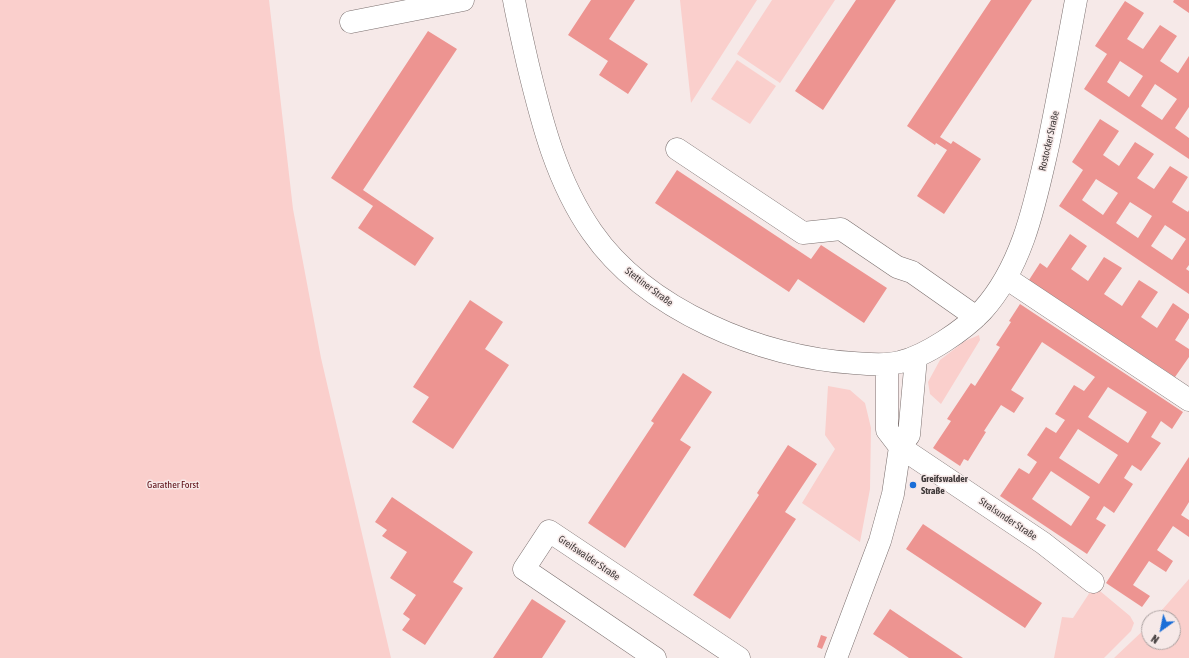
<!DOCTYPE html>
<meta charset="utf-8">
<style>
body{margin:0}
#map{position:relative;width:1189px;height:658px;overflow:hidden;background:#f6e9e8;font-family:"Asap Condensed",sans-serif}
canvas{display:block}
.north{position:absolute;left:1141px;top:610px;width:40px;height:40px;box-sizing:border-box;background:#f6e9e8;border:1px solid #ada3a2;border-radius:50%;rotate:213deg;font-size:11px;font-weight:700;line-height:16px;text-align:center;color:#403a3a}
.north::after{content:'';display:block;margin:auto;width:14px;height:18px;background:#1a6ed8;clip-path:polygon(50% 0,100% 100%,50% 72%,0 100%)}
</style>
<div id="map">
<canvas width="1189" height="658"></canvas>
<div class="north">N</div>
</div>
<script>
const ctx = document.querySelector('canvas').getContext('2d');
ctx.lineJoin = 'round';
function fill(path, color) { ctx.fillStyle = color; ctx.fill(path, 'evenodd'); }
function stroke(path, color, width, dash) { ctx.strokeStyle = color; ctx.lineWidth = width; ctx.lineCap = dash ? 'butt' : 'round'; ctx.setLineDash(dash || []); ctx.stroke(path); }
function write(font, color, halo, rows, align = 'center') {
  ctx.font = font + ' "Asap Condensed",sans-serif'; ctx.lineWidth = 3; ctx.setLineDash([]); ctx.textBaseline = 'middle'; ctx.strokeStyle = halo; ctx.fillStyle = color; for (const [text, x, y, turn = 0] of rows) {
    ctx.save(); ctx.translate(x, y); ctx.rotate((+turn || 0) * Math.PI / 180); ctx.textAlign = isNaN(turn) ? turn : align; if (halo) ctx.strokeText(text, 0, 0); ctx.fillText(text, 0, 0); ctx.restore();
  }
}
fill(new Path2D(`
 M0,0H269L293,209L321,358L391,658H0Z
 M680,0H757L691,103Z
 M772,0H835L780,83L737,54Z
 M737,60L776,86L750,124L711,99Z
 M979,335L980,340L941,404L930,394L928,382L940,360L965,341Z
 M828,386L850,390L865,403L871,428L870,489L860,542L802,503L835,449L825,435Z
 M1189,579V658H1114L1149,625V642H1173V618H1155Z
 M1094,586L1130,616L1134,623L1131,631L1104,658H1054L1062,617L1073,618Z`), '#facfcc');
fill(new Path2D(`
 M591,0H635L609,39L648,64L628,94L599,75L608,61L568,35Z
 M856,0H896L823,110L795,91Z
 M991,0H1032L940,137L951,144L953,141L981,159L944,214L917,196L947,150L936,143L935,145L907,126Z
 M1174,0H1189V13L1173,2Z
 M1125,1L1144,13L1127,39L1143,49L1160,25L1177,36L1160,61L1178,73L1189,56V107L1175,128L1189,138V159L1084,89L1107,54L1095,46ZM1120,61L1143,76L1129,97L1107,82ZM1155,84L1177,99L1162,120L1141,106Z
 M428,31L457,49L363,190L434,238L415,266L358,228L373,206L331,178Z
 M1100,119L1119,131L1103,155L1119,166L1135,142L1154,154L1137,178L1154,189L1170,166L1188,177L1172,202L1188,212L1189,210V265L1186,269L1189,271V294L1059,206L1083,170L1072,162ZM1096,179L1118,193L1103,215L1082,200ZM1130,202L1152,216L1138,238L1116,223ZM1165,225L1186,239L1172,260L1151,246Z
 M677,170L811,259L821,245L887,288L864,323L798,279L789,292L655,203Z
 M1070,234L1087,246L1071,269L1088,281L1104,257L1122,268L1104,294L1122,306L1139,280L1158,292L1141,317L1157,328L1173,303L1189,314V318L1175,340L1189,349V357L1175,377L1029,280L1040,263L1047,268Z
 M470,300L503,322L485,349L509,365L453,449L412,422L429,397L413,387Z
 M1020,304L1183,412L1172,429L1161,421L1151,437L1161,443L1141,471L1132,465L1124,478L1133,484L1114,513L1104,506L1096,519L1106,525L1087,554L1000,496L1019,468L1029,474L1037,462L1027,455L1046,427L1056,433L1065,420L1055,414L1074,385L1084,391L1095,377L1042,342L1011,390L1024,398L1014,413L1001,405L984,431L986,432L968,461L964,459L960,466L933,448L951,421L947,419L971,383L975,386L1000,347L996,345L1011,322L1009,321ZM1108,387L1147,412L1128,443L1088,417ZM1078,429L1118,455L1099,484L1059,458ZM1051,471L1090,497L1071,526L1032,499Z
 M683,373L712,392L680,440L691,447L625,548L588,523L654,423L651,421Z
 M788,445L817,464L785,512L796,519L730,619L693,595L759,495L757,493Z
 M1189,457V502L1181,515L1189,520V537L1173,526L1157,550L1173,561L1166,572L1149,561L1133,585L1150,596L1142,607L1106,583Z
 M392,497L473,552L453,582L463,588L425,645L402,630L410,619L403,614L416,595L390,578L407,552L382,536L387,530L375,522Z
 M923,524L1042,603L1025,628L906,549Z
 M532,599L566,621L542,658H493Z
 M890,609L930,636L963,658H909L893,647L873,634Z
 M821,635L827,637L822,649L817,647Z`), '#ed9491');
const minor = new Path2D(`
 M514,0C518,22 523,43 528,65C542,123 557,182 592,232C646,310 762,358 854,363C870,364 885,366 900,362C926,356 964,330 982,311C1023,266 1035,203 1048,146C1058,98 1067,49 1076,0
 M351,22L463,0
 M677,149L803,233L841,229L897,267L912,272L976,317
 M1006,278L1189,400
 M887,365V430L900,447L1043,543L1093,582
 M655,658L524,569L549,531L739,658
 M836,658L880,541L893,494L900,447L909,435L916,358`);
stroke(minor, '#7a6f6e', 23);
stroke(minor, '#fff', 22);
for (const [x, y, r, color] of [
 [913,485,4,"#1a6ed8"]
]) { const dot = new Path2D(); dot.arc(x, y, r, 0, 2 * Math.PI); ctx.fillStyle = color; ctx.fill(dot); stroke(dot, '#f6e9e8', 1.5); }
write('10px', '#403a3a', '#f6e9e8', [
 ["Rostocker Straße",1049,141,-77],
 ["Stettiner Straße",649,287,37],
 ["Stralsunder Straße",1008,519,34],
 ["Greifswalder Straße",589,558,34]
]);
write('bold 10px', '#403a3a', '#f6e9e8', [
 ["Greifswalder",921,479],
 ["Straße",921,491]
], 'left');
write('10px', '#5a0b13', '#f6e9e8', [
 ["Garather Forst",173,485]
]);
</script>
